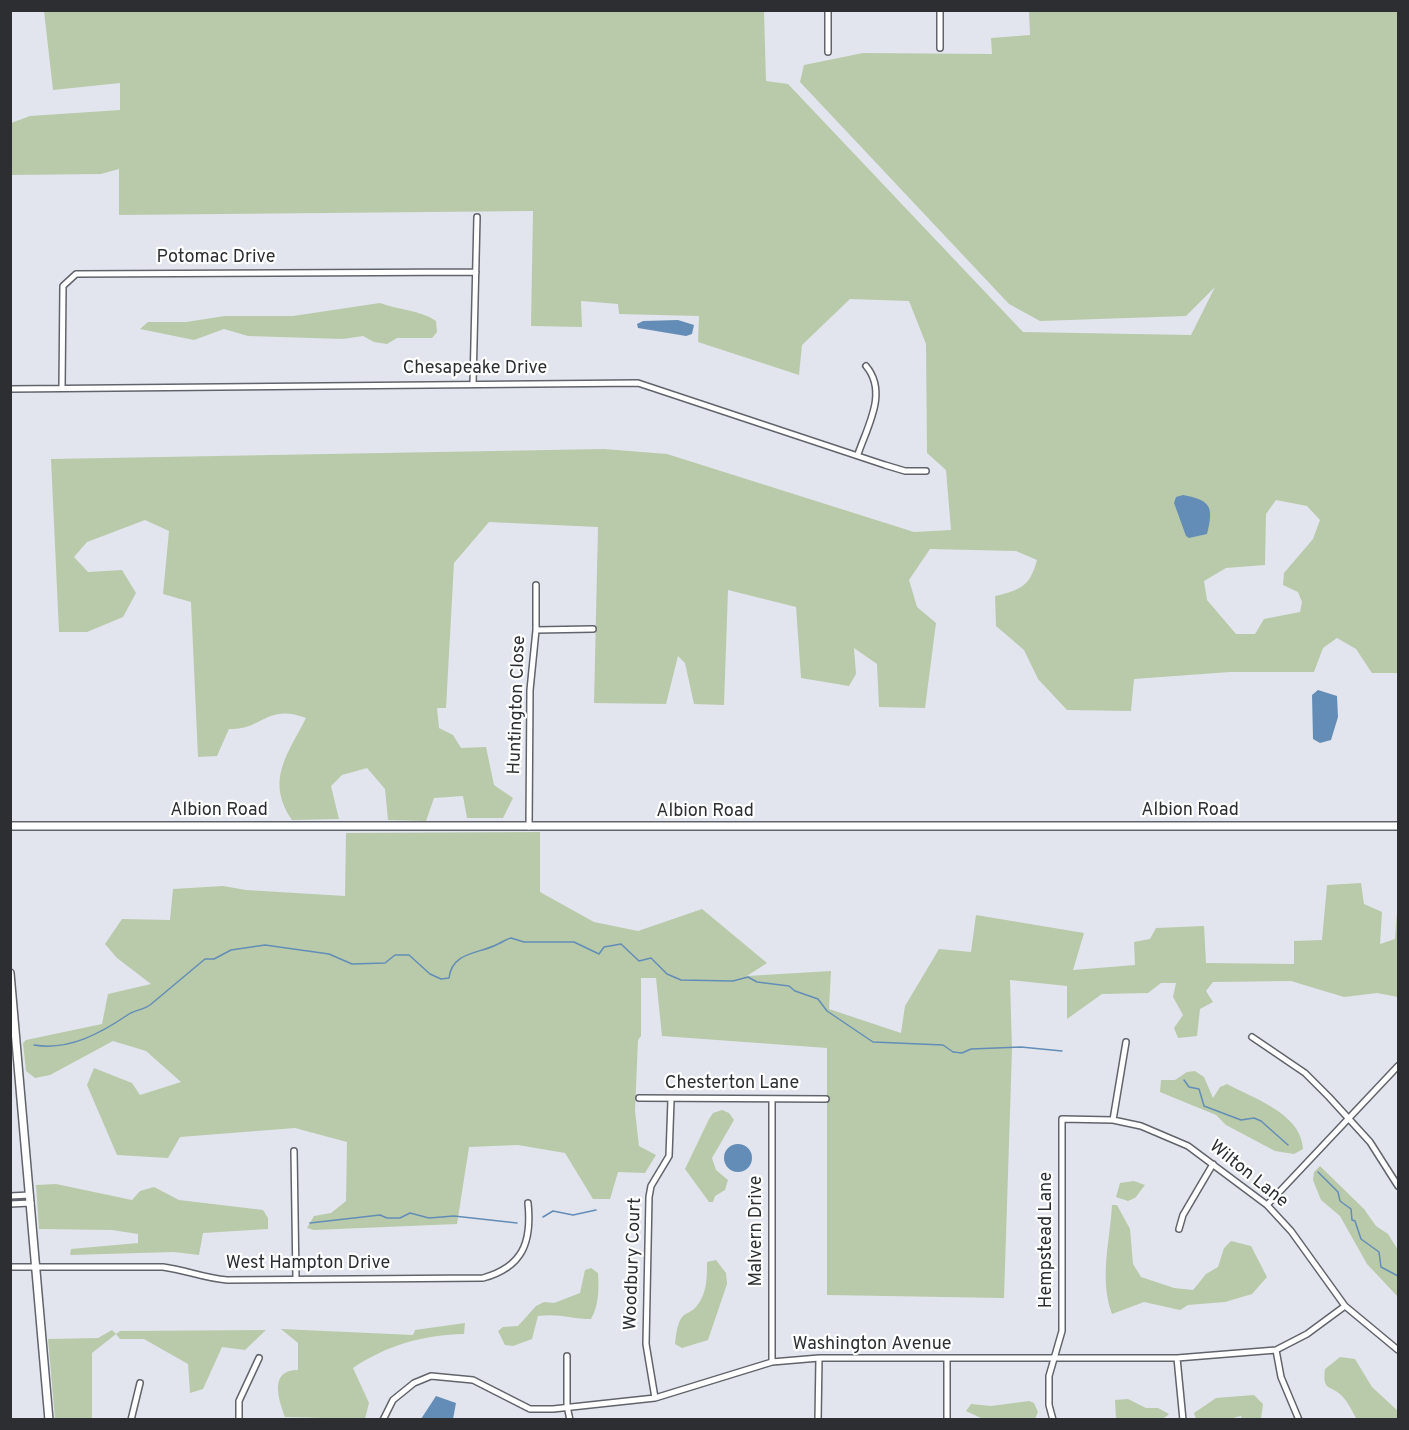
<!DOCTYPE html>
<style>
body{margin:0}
#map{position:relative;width:1409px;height:1430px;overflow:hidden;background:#e2e5ed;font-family:Overpass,sans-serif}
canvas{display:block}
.frame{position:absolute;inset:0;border:12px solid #2c2e31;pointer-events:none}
</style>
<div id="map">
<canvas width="1409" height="1430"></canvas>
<div class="frame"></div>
</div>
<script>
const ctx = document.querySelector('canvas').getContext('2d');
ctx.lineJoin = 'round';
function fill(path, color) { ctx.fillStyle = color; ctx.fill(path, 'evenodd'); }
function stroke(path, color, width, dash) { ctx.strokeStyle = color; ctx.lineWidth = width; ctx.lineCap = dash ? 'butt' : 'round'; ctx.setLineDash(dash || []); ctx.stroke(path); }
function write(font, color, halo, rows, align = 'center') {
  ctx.font = font + ' Overpass,sans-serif'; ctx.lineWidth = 4.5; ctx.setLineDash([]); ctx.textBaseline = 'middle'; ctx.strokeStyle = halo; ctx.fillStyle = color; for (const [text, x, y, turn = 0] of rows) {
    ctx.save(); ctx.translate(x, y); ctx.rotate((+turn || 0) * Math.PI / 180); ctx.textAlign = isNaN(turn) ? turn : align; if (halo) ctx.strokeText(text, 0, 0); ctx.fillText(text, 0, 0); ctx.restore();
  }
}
fill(new Path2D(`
 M44,11H764L766,81L788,84L1023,332L1191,335L1215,287L1186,316L1040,321L1009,304L800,82L804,65L863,53L992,54L991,38L1030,35L1029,11H1398V673H1372L1356,649L1337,638L1323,648L1314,672H1230L1134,679L1131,711L1067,710L1038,679L1024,650L996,626L995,596C1021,590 1030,586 1037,560L1016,551L930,549L909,580L917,607L936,623L925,708L879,707L877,664L854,648L856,674L849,686L801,678L796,607L728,590L724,705L694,704L685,663L678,656L666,704L594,703L598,527L489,522L454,563L446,708H437L439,728L453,735L461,748L486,747L494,785L513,798L503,818H467L463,796L434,798L426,821L388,820L385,789L367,768L342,775L331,786L339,819L292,820C265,780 288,754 306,718C266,703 262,731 229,729L217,756L198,757L191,602L163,594L169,531L145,520L87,542L74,557L88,572L122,570L136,593L123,617L87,632H59L51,459L604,449L667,454L914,532L951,530L946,470L927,453L926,344L909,301L850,299L802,345L799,375L698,342L699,316L619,314L618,304L581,301L582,327L531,326L533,211L119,215V169L101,174L11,175V123L30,116L120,110V83L53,90ZM1276,500L1307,506L1320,520L1313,539L1284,573L1283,585L1298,592L1302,602L1300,612L1264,619L1255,634H1236L1207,600L1204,581L1226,568L1265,565L1266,514Z
 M380,303C398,310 420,310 436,321L437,332L432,338H397L387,344L374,342L363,336L343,339L248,336L224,329L194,340L140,329L148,322H186L225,316H293Z
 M540,832V892L594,922L638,931L702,909L767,963L747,976L831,971L829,1009L901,1033L905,1006L939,949L971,952L976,915L1084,933L1073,970L1135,965L1134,942L1150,939L1156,928L1204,926L1206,963L1294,964V941L1322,940L1327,885L1361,883L1364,904L1382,912L1380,944L1395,939L1398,899V997L1377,993L1344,997L1291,981L1213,982L1206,991L1213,1002L1200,1009L1197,1036L1178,1038L1174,1028L1183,1015L1173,997L1176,983H1161L1148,993L1102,994L1067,1019V986L1010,980L1012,1050L1004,1298L827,1295V1048L662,1036L656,978H641V1036L638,1040L635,1111L639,1146L656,1155L645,1173L618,1172L610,1199H593L565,1153L518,1145L469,1147L457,1224L314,1230L307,1228L314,1216L331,1213L346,1201L347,1142L295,1128L180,1137L168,1158L117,1155L87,1085L94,1068L132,1083L140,1095L181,1082L146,1051L113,1041L50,1075L35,1078L26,1071L23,1043L26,1040L102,1024L108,994L151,984L117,958L105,944L122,919L170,920L173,889L223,886L246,890L345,896L346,833Z
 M1195,1071L1204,1077L1213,1098L1220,1087L1227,1084C1253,1098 1302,1114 1303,1149L1294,1154L1275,1151L1226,1125L1216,1115L1160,1092L1161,1080H1175L1187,1072Z
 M722,1110L729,1113L734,1120L712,1158L716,1170L728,1180L725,1190L715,1196L713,1202H709L685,1169L709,1119L713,1113Z
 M1320,1166L1364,1209L1376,1226L1388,1234L1398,1250V1297L1367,1264L1340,1216L1321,1200L1313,1180L1314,1172Z
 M1134,1181L1145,1185L1135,1198L1128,1201L1116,1197L1120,1183Z
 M56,1184L132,1200L140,1191L154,1187L179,1200L263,1210L268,1218V1229L203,1233L199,1255L174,1252L70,1255L71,1249L138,1243V1234L112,1230L39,1229L36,1185Z
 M1112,1205H1117L1130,1229L1133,1264L1141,1277L1174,1288L1193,1290L1206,1274L1218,1267L1224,1248L1231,1241L1251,1246L1267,1277L1252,1294L1225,1302L1188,1305L1180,1310L1144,1302L1112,1314C1099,1279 1110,1241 1112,1205Z
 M716,1260L726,1273L727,1284L708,1340L682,1348L675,1344C676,1336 677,1322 683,1316C686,1313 691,1312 695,1308C707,1295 707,1279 707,1262Z
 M591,1268L598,1273C599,1287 599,1306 591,1319C573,1319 558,1313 538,1316L532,1339L513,1346L505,1345L498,1331L503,1327L518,1326L536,1306L544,1302L554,1303L580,1293L585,1270Z
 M465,1323L464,1334C423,1335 387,1345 353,1368L369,1403L365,1419L285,1417C279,1400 268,1370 298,1370V1343L281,1329L413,1335L415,1330Z
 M112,1330L116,1334L120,1331L266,1330L245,1350L222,1347L203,1389L190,1393L188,1364L144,1339H120L116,1334L92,1353V1419H55L48,1339L98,1338Z
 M1340,1357L1355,1359L1372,1387L1398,1411V1419L1356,1418C1352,1411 1348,1402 1342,1396C1330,1384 1322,1392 1325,1369Z
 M1254,1395L1263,1404L1261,1419H1242L1241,1416L1229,1419H1196L1194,1413L1216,1398Z
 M1128,1399L1146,1408H1158L1169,1414C1159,1425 1130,1420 1116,1419L1115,1400Z
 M1029,1401L1034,1403L1038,1412L1035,1419H983L966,1411L971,1404L991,1406Z`), '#b9caaa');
fill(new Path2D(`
 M678,320L694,325L692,334L686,336L638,328L637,324L643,321Z
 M1183,495C1211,500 1214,507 1207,534L1189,538L1186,536L1174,503L1176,497Z
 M1318,690L1337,696L1338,717L1331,740L1320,743L1313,739L1312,695Z
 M724 1158a14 14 0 1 1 28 0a14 14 0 1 1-28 0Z
 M436,1396L456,1403L453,1419H421Z`), '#638db7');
stroke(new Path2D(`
 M34,1045C69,1051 101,1033 129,1014C135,1010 143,1010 150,1005L205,959H214L231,950L265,945L329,954L352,964L385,963L395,955H409L430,974L441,979L449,978C452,951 480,954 498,944C503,942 506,939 511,938L524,942H574L599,954L604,947L621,944L639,961L651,958L667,974L681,980L733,981L748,977L757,982L789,986L795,991L818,999L827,1011L873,1042L943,1045L953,1052L962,1053L971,1049L1021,1047L1062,1051
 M1184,1080L1189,1087L1199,1089L1204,1106L1241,1120L1254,1118L1261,1121L1288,1145
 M1318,1172L1338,1192L1340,1201L1351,1209L1352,1220L1355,1221L1361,1239L1379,1252L1381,1267L1398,1276
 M543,1217L553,1211L573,1215L596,1210
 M310,1223L380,1215L387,1218H400L410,1213L429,1218L454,1216L517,1223`), '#638db7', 1.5);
const minor = new Path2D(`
 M940,48V10
 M828,52V10
 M473,384L477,217
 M62,388L63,286L76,274L476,272
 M10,389L638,383L885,465L905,471H926
 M858,454C868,425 888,392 866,366
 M536,630L593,629
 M529,827L530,690L536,630V585
 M1252,1037L1305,1073L1329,1097L1370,1142L1398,1186
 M639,1098L826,1099
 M772,1099V1362
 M1113,1120L1126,1042
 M294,1151L296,1279
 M10,1196L30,1195
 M10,1204L31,1203
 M1267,1205L1398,1066
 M1179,1229L1183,1215L1213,1164
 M10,1267H163C186,1270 203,1278 227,1280L483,1278C523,1267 532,1242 528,1203
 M1276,1350L1281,1377L1299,1420
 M567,1356V1406L570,1420
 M1177,1358L1183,1420
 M947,1360V1420
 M655,1398L646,1344L649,1197L651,1186L669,1156L671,1100
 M131,1420L140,1383
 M239,1420V1401L259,1358
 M383,1420L393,1400L414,1383L431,1376L473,1380L530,1409H553L655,1398L772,1362L819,1358H1177L1276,1350L1307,1334L1345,1306
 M818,1420L819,1358
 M1053,1420L1049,1405V1376L1062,1331V1119L1113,1120L1141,1126L1188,1146L1267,1205L1291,1231L1345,1306L1398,1350`);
const tertiary = new Path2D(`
 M10,826H1398
 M10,973L49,1420`);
stroke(minor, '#61646b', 8);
stroke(tertiary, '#61646b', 10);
stroke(minor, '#fff', 5);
stroke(tertiary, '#fff', 7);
write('18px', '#2c2e31', '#fff', [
 ["Potomac Drive",216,258],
 ["Chesapeake Drive",475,369],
 ["Huntington Close",518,705,-88],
 ["Albion Road",219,811],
 ["Albion Road",1190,811],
 ["Albion Road",705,812],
 ["Chesterton Lane",732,1084],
 ["Wilton Lane",1248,1175,39],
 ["Malvern Drive",757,1231,-90],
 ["Hempstead Lane",1047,1240,-90],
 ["West Hampton Drive",308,1264],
 ["Woodbury Court",634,1264,-88],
 ["Washington Avenue",872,1345]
]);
</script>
